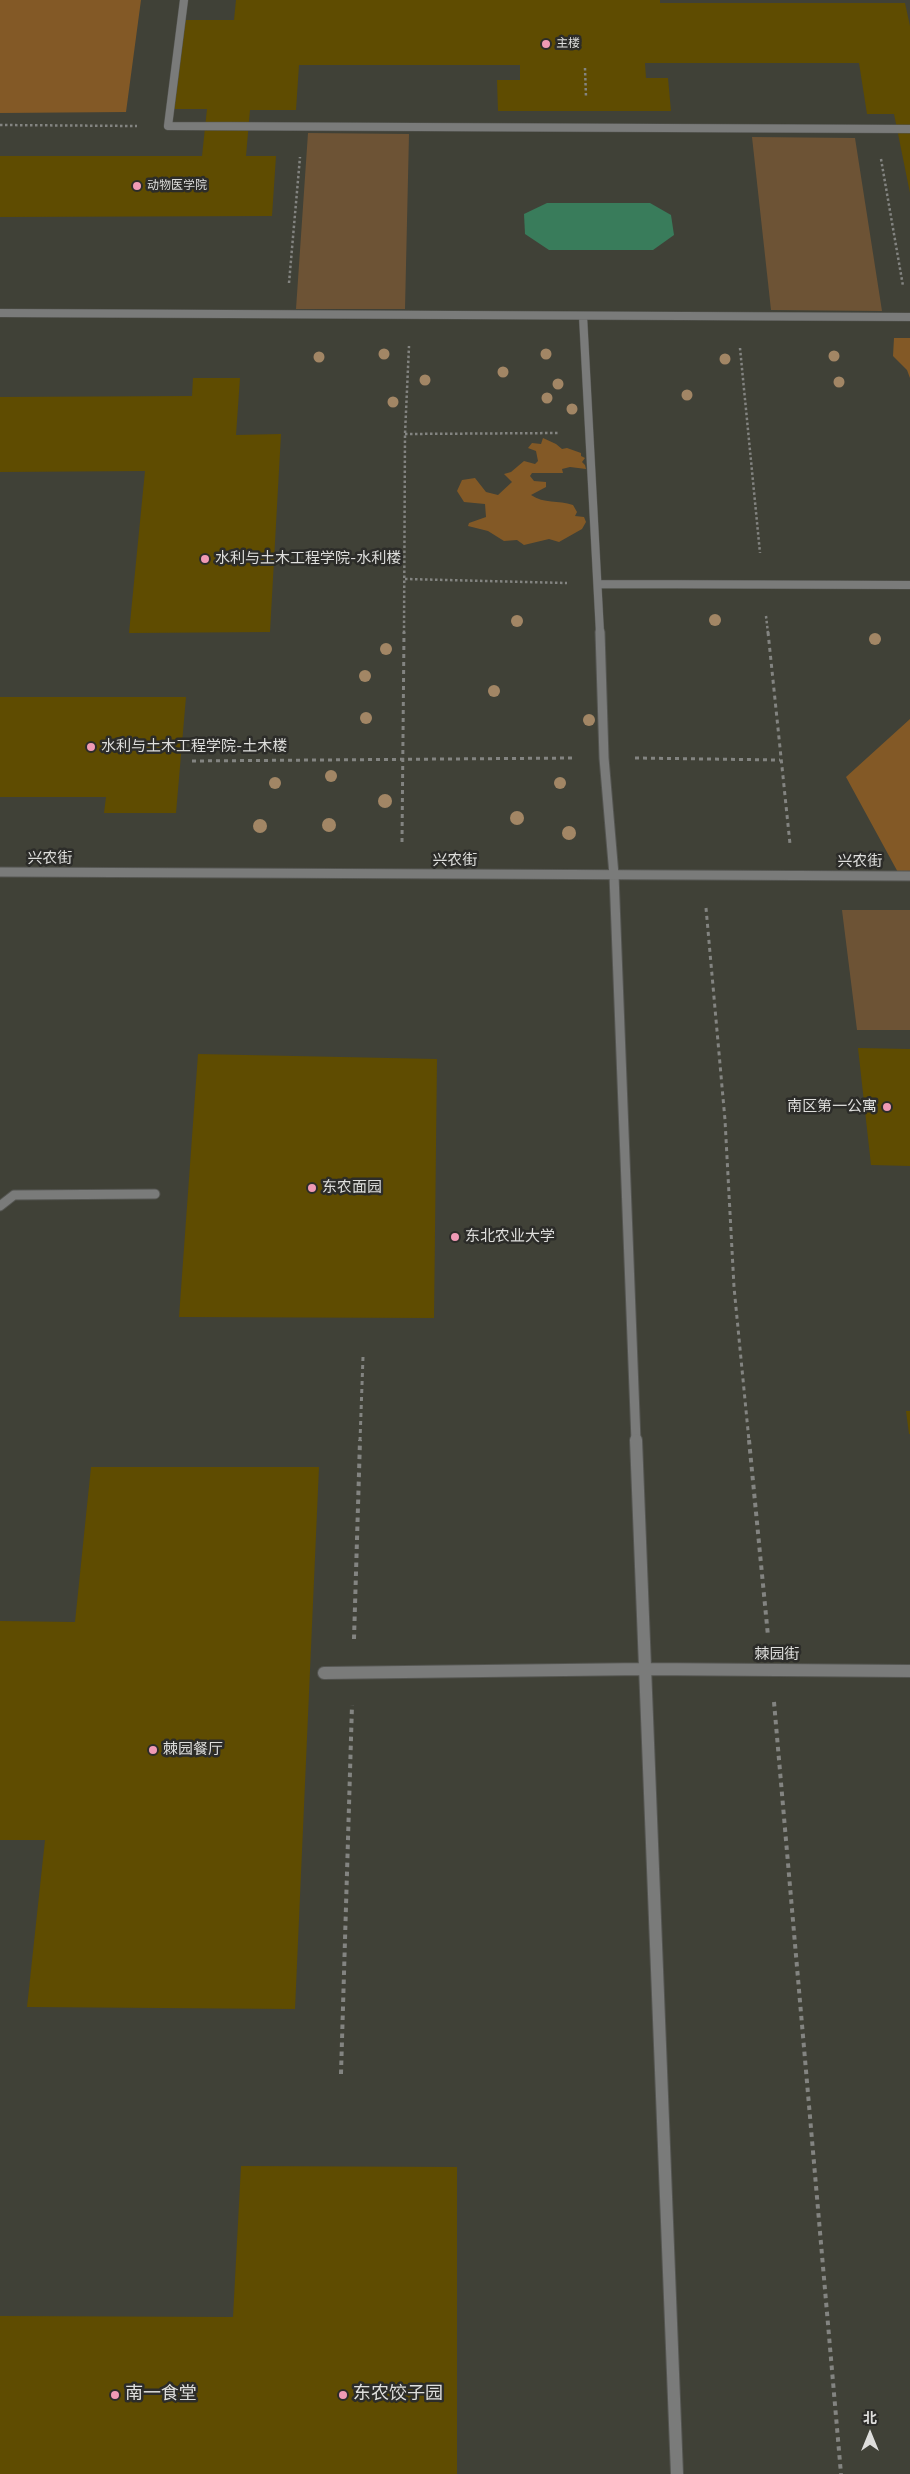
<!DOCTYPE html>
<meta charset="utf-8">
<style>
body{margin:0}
#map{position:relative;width:910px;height:2474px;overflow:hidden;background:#363733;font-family:"Nunito Sans","Noto Sans SC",sans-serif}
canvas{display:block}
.north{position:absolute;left:845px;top:2409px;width:50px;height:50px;-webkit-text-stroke:4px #2c2c29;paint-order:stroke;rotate:0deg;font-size:14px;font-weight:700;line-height:20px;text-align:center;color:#dededc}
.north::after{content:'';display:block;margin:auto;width:18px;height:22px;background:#dededc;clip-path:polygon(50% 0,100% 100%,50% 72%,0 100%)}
</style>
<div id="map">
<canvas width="910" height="2474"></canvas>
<div class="north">北</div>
</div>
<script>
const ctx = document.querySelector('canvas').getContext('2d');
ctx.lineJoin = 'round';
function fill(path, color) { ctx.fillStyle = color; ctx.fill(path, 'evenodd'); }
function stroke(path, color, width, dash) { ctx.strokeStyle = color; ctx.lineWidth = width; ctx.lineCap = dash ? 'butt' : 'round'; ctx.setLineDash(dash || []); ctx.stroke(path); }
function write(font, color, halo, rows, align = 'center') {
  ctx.font = font + ' "Nunito Sans","Noto Sans SC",sans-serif'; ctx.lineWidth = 5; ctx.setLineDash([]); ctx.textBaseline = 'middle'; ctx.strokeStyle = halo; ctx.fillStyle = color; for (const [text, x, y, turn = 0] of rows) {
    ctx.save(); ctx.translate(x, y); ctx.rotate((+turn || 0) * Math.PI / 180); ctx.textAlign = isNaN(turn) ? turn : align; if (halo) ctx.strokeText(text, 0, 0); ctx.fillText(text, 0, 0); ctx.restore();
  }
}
fill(new Path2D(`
 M0,0H910V2474H0Z`), '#404137');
fill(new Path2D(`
 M308,133L409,134L405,309H296Z
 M752,137L855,138L882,311L771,310Z
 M842,910H910V1030H857Z`), '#6d5335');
fill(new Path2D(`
 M0,0H141L126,112L0,113Z
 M894,338H910V378L907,370L893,356Z
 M543,438L556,444L562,449L567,448L581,453V456L585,458L582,462L585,465L586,469L570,467L562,469L563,473H532L530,476L534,481L546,482V487L531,495C544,504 558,500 573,505L577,512L575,516L584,517L586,522L582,529L559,542L549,539L524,545L517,540L504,541L488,531L468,526L469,523L486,517L485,504L464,502L457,491L462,480L475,478L486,492L498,495L512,482L504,474L511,472L524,461L535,464L538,461L536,451L528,448L532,443L541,444Z
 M910,719V876H900L846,777Z`), '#835926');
fill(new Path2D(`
 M547,203H650L671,215L674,235L653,250H549L525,234L524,214Z`), '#397c5b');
fill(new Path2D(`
 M236,0H660V3H905L910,26V193L894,114H867L859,63H645L646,78H668L671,111H498L497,80H520V65H299L296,110H250L246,156H276L272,216L0,217V156H202L207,109H174L185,20H234Z
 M193,378H240L236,435L281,434L270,632L129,633L145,471L0,472V397L192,396Z
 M0,697H186L176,813H104L106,797H0Z
 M858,1048L910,1049V1166L871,1165Z
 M198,1054L437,1059L434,1318L179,1317Z
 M906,1411H910V1434H909Z
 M91,1467H319L295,2009L27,2007L45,1840H0V1621L75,1622Z
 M241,2166L457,2167V2474H0V2316L233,2317Z`), '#5f4c01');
const streetFar2 = new Path2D(`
 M184,0L168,126L910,129
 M0,313L910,317
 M583,316L600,633
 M598,584L910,585`);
const streetFar1 = new Path2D(`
 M600,632L604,758L614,875L636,1441
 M0,872L910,876
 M0,1206L14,1195L155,1194`);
const street = new Path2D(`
 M636,1440L677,2474
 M324,1673L644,1669L910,1671`);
stroke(streetFar2, '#545551', 9);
stroke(streetFar1, '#545551', 11);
stroke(street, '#545551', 14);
stroke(new Path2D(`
 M585,68L586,97
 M0,125L137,126
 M881,159L903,286
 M289,283L300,157
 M740,348L760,553
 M405,434L560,433
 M405,579L567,583
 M766,616L768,633
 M404,633L405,434L409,346`), '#838481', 2.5, [2.5, 2.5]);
stroke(new Path2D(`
 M768,632L790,844
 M635,758L780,760
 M192,761L572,758
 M402,842L404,632
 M706,908L725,1120L734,1287L749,1441
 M360,1441L363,1357`), '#838481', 3, [4, 4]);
stroke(new Path2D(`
 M749,1440L768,1636
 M354,1639L360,1440
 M774,1702L841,2474
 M341,2074L352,1705`), '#838481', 4, [4.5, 4.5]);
stroke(streetFar2, '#7a7b7a', 8);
stroke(streetFar1, '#7a7b7a', 9);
stroke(street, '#7a7b7a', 12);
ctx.fillStyle = '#a28665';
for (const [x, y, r] of [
 [384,354,5.5],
 [546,354,5.5],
 [834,356,5.5],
 [319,357,5.5],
 [725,359,5.5],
 [503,372,5.5],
 [425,380,5.5],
 [839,382,5.5],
 [558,384,5.5],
 [687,395,5.5],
 [547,398,5.5],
 [393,402,5.5],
 [572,409,5.5],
 [715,620,6],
 [517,621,6],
 [875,639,6],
 [386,649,6],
 [365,676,6],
 [494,691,6],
 [366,718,6],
 [589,720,6],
 [331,776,6],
 [275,783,6],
 [560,783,6],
 [385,801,7],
 [517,818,7],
 [329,825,7],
 [260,826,7],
 [569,833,7]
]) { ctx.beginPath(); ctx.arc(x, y, r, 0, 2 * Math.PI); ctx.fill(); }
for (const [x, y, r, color] of [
 [546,44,5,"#f09ab5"],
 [137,186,5,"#f09ab5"],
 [205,559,5,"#f09ab5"],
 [91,747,5,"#f09ab5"],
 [887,1107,5,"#f09ab5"],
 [312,1188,5,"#f09ab5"],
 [455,1237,5,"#f09ab5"],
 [153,1750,5,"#f09ab5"],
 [115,2395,5,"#f09ab5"],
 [343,2395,5,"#f09ab5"]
]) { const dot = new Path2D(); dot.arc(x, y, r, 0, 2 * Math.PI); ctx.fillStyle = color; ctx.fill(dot); stroke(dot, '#2c2c29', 2); }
write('12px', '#dededc', '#2c2c29', [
 ["主楼",556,44],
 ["动物医学院",147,186]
], 'left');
write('15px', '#dededc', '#2c2c29', [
 ["水利与土木工程学院-水利楼",215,559],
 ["水利与土木工程学院-土木楼",101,747],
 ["南区第一公寓",877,1107,"right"],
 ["东农面园",322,1188],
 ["东北农业大学",465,1237],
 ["棘园餐厅",163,1750]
], 'left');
write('15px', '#dededc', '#2c2c29', [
 ["兴农街",50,859],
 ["兴农街",455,861],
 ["兴农街",860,862],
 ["棘园街",777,1655]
]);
write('18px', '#dededc', '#2c2c29', [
 ["南一食堂",125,2395],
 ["东农饺子园",353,2395]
], 'left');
</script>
